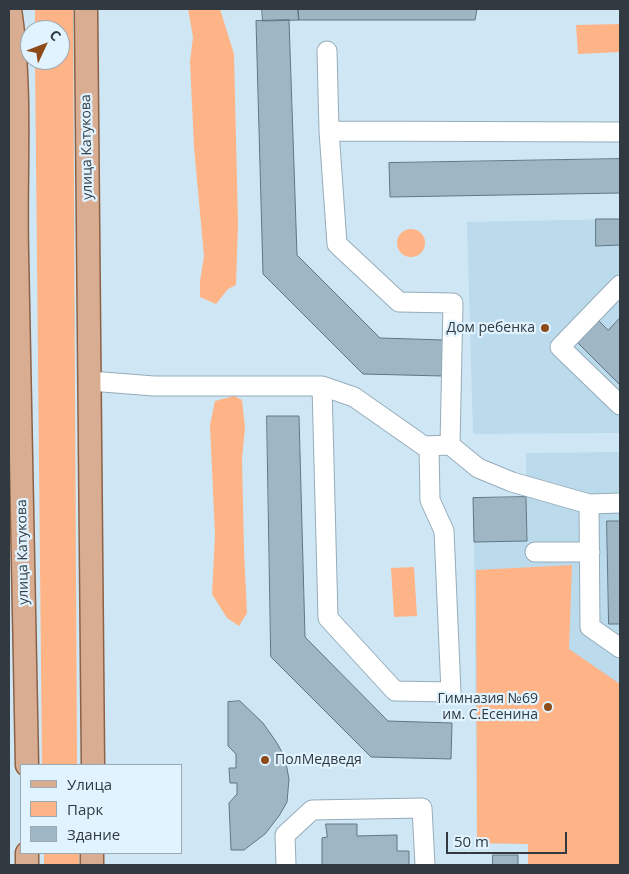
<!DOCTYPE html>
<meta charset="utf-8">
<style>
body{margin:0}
#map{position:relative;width:629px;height:874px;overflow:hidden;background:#cfe7f5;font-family:"Open Sans",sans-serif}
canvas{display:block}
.frame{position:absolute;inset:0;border:10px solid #313a40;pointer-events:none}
.legend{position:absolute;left:20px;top:764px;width:162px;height:90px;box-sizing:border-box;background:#e0f3ff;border:1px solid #9aa9b3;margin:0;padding:6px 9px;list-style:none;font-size:15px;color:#313a40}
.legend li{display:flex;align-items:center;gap:10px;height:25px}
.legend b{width:25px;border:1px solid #9aa9b3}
.north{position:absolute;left:20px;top:20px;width:50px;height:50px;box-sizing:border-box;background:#e0f3ff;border:1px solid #9aa9b3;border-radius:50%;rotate:47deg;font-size:14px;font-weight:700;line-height:20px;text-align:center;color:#313a40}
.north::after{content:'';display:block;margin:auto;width:18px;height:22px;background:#8d4b1a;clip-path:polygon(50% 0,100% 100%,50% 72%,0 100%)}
.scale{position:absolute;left:446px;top:832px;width:121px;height:22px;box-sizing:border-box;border:2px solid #313a40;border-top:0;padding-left:6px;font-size:15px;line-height:18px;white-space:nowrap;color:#313a40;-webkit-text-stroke:4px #e0f3ff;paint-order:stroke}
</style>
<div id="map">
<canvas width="629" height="874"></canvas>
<div class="frame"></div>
<ul class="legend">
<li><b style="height:6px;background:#d8ad92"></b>Улица</li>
<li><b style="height:14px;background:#feb486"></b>Парк</li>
<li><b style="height:14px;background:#9fb6c4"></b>Здание</li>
</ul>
<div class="north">С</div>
<div class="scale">50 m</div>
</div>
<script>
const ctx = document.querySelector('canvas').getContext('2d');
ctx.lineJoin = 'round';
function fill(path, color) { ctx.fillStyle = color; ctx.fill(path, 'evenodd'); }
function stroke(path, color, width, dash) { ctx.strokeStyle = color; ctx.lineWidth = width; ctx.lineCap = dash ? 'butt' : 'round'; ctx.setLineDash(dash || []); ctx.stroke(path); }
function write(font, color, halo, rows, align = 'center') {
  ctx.font = font + ' "Open Sans",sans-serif'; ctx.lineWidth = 4.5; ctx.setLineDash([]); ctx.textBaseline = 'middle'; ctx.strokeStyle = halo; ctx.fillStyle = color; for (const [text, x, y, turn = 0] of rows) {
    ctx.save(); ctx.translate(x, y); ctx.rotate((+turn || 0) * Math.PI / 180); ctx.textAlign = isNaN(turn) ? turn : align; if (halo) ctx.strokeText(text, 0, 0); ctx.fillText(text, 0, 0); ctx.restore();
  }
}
fill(new Path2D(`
 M620,219V433L473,434L467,222Z
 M620,452V865H528V844L477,843L474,542L527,541L526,453Z`), '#bbdaec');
fill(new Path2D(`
 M35,9H73L77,765H42L35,60H60V30H35Z
 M188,9H220L234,54L238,224L236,285L228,289L216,304L200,297V281L204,256L194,147L190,61L193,37Z
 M620,24V52L578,54L576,25Z
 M397 243a14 14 0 1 1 28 0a14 14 0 1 1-28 0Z
 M234,396L242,400L245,427L242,459L244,550L247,613L239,626L227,618L212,594L215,535L210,425L215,401Z
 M572,565L569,649L620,684V865H528V844L477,843L476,570Z
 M414,567L417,616L394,617L391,568Z
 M44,853H79V865H44Z`), '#feb486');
const building = new Path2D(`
 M262,9H298L299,20L263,21Z
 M298,9H477L475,20H299Z
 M289,20L297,255L380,338L444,340L443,376L363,374L263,274L256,21Z
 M620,159V193L390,197L389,163Z
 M596,219H620V245L596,246Z
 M620,318V385L577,342L599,321L608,330Z
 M267,416H299L305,637L388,721L452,723L451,759L371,757L271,657Z
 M526,497L527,541L474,542L473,498Z
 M607,521H620V624H609Z
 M240,701L263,723L277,743L285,758L289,779L287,802L279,816L265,834L244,850H231L229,803L237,794V783H230L229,768H236V754L228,746V702Z
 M326,824H357V836L397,835V851H409V865H322V838L327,837Z
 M493,855H518V865H493Z`);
fill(building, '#9fb6c4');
stroke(building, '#607683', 1);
const minor = new Path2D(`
 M327,51L329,131
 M620,285L560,347L620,405
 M90,381L154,386H322L354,397L424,446L450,445L453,303L399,302L337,244L329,131L620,132
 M322,386L328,618L395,691L451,692L444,531L430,500L429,446
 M450,445L478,468L512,482L589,504L620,503
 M589,504L590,627L620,648
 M535,552H590
 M286,865L285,835L312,810L422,808L425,865`);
const major = new Path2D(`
 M10,9C22,89 15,171 17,252C20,423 23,594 27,765
 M86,9L93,765
 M92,853V865
 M27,865V853`);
stroke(minor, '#95acba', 21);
stroke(major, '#8d6146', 25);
stroke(minor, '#fff', 19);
stroke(major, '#d8ad92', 22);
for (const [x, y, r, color] of [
 [545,328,5,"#8d4b1a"],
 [548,707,5,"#8d4b1a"],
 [265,760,5,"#8d4b1a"]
]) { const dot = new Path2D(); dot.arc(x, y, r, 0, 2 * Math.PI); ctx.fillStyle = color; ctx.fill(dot); stroke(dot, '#e0f3ff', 2); }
write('14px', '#313a40', '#e0f3ff', [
 ["улица Катукова",87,147,-91],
 ["улица Катукова",23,552,-91]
]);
write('14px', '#313a40', '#e0f3ff', [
 ["Дом ребенка",535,328],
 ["Гимназия №69",538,699],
 ["им. С.Есенина",538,715],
 ["ПолМедведя",275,760,"left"]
], 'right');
</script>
